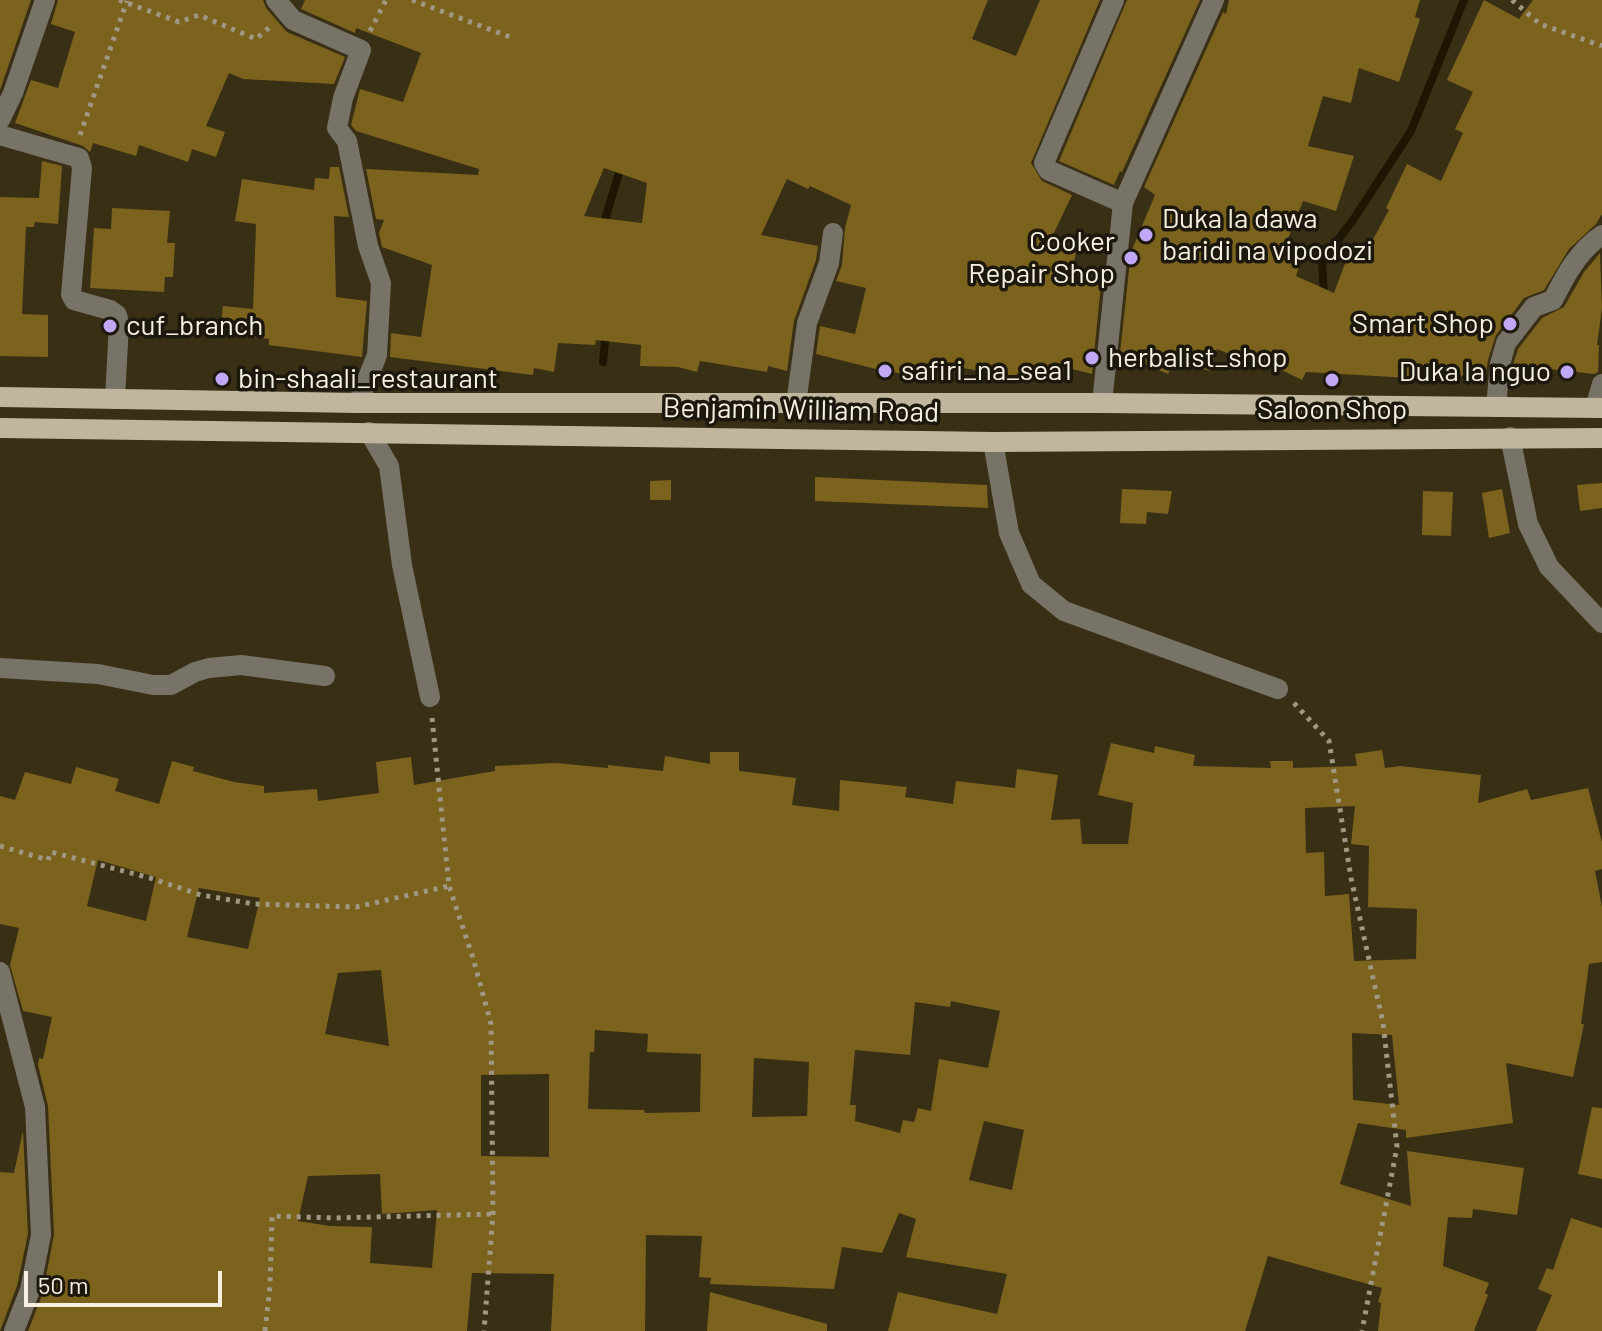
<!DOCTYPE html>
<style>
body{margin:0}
#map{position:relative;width:1602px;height:1331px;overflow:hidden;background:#392f15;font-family:Barlow,sans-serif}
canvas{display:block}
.scale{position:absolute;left:24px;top:1271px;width:198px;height:36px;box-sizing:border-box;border:4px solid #f7f0e1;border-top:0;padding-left:10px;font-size:24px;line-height:28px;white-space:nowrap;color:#f7f0e1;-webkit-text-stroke:6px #1c180d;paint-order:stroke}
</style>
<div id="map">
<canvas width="1602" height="1331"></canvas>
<div class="scale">50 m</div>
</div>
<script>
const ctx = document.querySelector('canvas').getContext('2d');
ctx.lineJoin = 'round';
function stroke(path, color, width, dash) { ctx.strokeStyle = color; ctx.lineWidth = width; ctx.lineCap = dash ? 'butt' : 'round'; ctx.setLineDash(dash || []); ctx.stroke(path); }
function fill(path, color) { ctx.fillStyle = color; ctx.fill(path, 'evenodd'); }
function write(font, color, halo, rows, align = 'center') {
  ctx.font = font + ' Barlow,sans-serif'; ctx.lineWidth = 7; ctx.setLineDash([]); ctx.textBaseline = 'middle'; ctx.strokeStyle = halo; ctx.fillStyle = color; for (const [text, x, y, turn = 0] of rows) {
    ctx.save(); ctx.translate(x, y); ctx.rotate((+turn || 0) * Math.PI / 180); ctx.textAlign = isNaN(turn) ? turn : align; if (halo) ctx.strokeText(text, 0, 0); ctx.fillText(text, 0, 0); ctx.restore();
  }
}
stroke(new Path2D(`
 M603,226L622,163
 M1324,296L1322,261L1353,220L1411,131L1464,0
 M603,362L606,331`), '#1e1603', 8);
fill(new Path2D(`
 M0,0H31L0,90Z
 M58,0H263L266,8L287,32L345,57L334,84L243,79L229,73L206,126L225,132L216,157L192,149L188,162L139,145L136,156L93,143L90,152L83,146L15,123L31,80L58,88L75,32L51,24Z
 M305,0H988L972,39L1016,56L1040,0H1100L1031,163L1042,181L1072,195L1053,235L1077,245L1074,264L1102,275L1092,374L1072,369L1070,378L1036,371L1035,377L1017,373L1016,377L951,366L948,381L880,370L816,354L820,326L855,334L866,288L836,281L842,265L845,228L851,205L810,186L808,189L787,179L761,235L818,246L816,260L794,321L787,371L768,366L767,372L700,361L697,372L678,367L640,366L641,345L596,340L595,345L558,343L554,372L534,368L533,375L390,357L391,333L421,337L432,265L382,247L379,233L384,220L376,219L366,169L478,175L479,169L356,131L351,125L360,89L403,102L421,53L356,28L355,33L301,9ZM604,168L647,183L642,223L584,216Z
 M1127,0H1200L1122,172L1120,171L1114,185L1059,161Z
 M1229,0H1420L1415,17L1420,19L1399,82L1359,68L1351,103L1323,96L1308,146L1354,156L1336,211L1303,201L1282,254L1301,261L1296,276L1334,293L1350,250L1364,256L1389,210L1386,208L1407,164L1441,181L1463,133L1455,129L1473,92L1447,80L1484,0L1519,19L1533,0H1602V214L1596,224L1569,249L1544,290L1524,298L1496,335L1488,360L1485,380L1428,369V379L1306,372L1302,380L1259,359L1257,365L1217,349L1210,371L1174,360L1168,374L1120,353L1131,252L1155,195L1144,187L1223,12L1226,14Z
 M42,161L62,166L58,224L35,222L34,227H26L22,314L48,315V357L0,356V197L39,198Z
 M330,167H339L349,217L334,216L336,297L367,301L362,357L269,345V339L220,333L223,306L253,309L256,224L235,221L242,179L314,190L315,178L329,179Z
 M112,208L170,211L167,243H175L173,277H165L164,292L90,288L94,228L111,229Z
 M1600,253L1602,308L1597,345H1599L1598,372L1594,374L1513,365L1518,349L1542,318L1564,307L1584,272Z
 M815,477L987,485L988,508L815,501Z
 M671,480V500H650V481Z
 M1602,483V508L1580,511L1577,485Z
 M1122,489L1172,491L1168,514L1147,512L1146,524L1120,523Z
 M1502,489L1510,533L1489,538L1482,493Z
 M1423,491L1453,492L1451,536L1422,535Z
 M1111,743L1154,753L1155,746L1195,755L1193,766L1271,768L1270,761H1293V768L1357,766L1355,754L1382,750L1385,768L1400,766L1481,775L1478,803L1527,789L1531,800L1588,788L1602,842V869L1595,871L1602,907V962L1589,964L1581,1024H1584L1573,1077L1506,1063L1513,1123L1406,1138V1130L1358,1123L1340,1184L1411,1206L1407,1151L1524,1168L1517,1215L1473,1209L1472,1218L1448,1217L1443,1266L1489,1283L1485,1293L1488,1295L1474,1331H1378L1381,1303L1378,1302L1382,1288L1268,1256L1245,1331H888L898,1292L997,1314L1007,1274L906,1257L916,1219L899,1213L882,1253L842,1247L834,1289L710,1284L711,1278L699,1277L702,1236L646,1235L645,1331H551L554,1274L472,1273L467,1331H28L43,1293L54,1234L48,1106L38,1065L39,1058L43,1059L52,1017L23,1011L10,965L19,928L0,924V796L15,800L25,772L71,784L76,767L119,779L115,791L159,804L172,761L194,767L193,771L234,782L264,786V793L317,789L318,801L379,793L376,762L411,757L414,785L495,771V766L556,763L608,768V765L663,771L665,756L710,764V752H739V771L796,778L792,805L839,811L840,780L907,787L905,797L953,804L956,781L1015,788L1017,769L1058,775L1051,820L1080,819L1082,844H1128L1133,803L1098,795ZM1355,806L1351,844L1369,846L1368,907L1417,909L1416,959L1354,961L1349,894L1325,896L1324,852L1306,853L1305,808ZM98,860L156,877L146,921L87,906ZM199,888L260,898L248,949L187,937ZM381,970L389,1046L325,1034L338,973ZM951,1001L1000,1011L988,1068L939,1059L931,1111L918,1108L914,1122L903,1120L900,1133L855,1121L856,1105H850L855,1050L910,1055L915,1002L950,1007ZM595,1030L648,1034L647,1052L701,1054L700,1112L645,1113L644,1110L588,1109L590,1052H594ZM1352,1033L1392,1035L1399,1105L1353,1100ZM754,1058L809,1062L807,1116L752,1117ZM549,1074V1157L481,1156V1075ZM984,1121L1024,1130L1012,1190L969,1180ZM380,1174L382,1214L437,1210L432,1268L370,1263L372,1227L330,1226L298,1221L308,1176Z
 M1592,1107L1602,1108V1179L1578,1174Z
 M23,1131L28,1234L17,1286L0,1331V1172L14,1173Z
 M1571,1218L1602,1228V1331H1536L1552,1295L1538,1289L1547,1268L1553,1270Z
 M710,1292L827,1324V1331H707Z`), '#7b621d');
stroke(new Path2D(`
 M119,0L179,22L199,15L256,39L271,26
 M412,0L510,37
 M1512,0L1540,24L1602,46
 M370,31L386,0
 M80,135L127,1
 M1294,703L1329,741L1351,878L1383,1023L1397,1147L1362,1331
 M432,718L449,886L473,958L491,1024L493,1214L484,1331
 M0,846L48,860L51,852L150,878L201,895L254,904L356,907L449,886
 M265,1331L270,1286L272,1216L335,1218L493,1214`), '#a09884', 5, [4, 6]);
stroke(new Path2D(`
 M276,0L293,20L361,50L343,98L337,128L347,141L368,246L381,283L377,355L358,403
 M1114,0L1044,163L1048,170L1123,203
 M0,120L13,93L45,0
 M0,135L79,158L82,168L71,294L74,300L110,310L117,315L119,324L115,399
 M1102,403L1123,203L1214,0
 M796,404L807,323L829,263L833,233
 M1496,407L1500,364L1506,343L1534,307L1553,300C1565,276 1578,251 1602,235
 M1595,408L1602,384
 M369,432L389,466L402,565L430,697
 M1510,437L1528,524L1549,567L1602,623
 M993,442L1009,533L1031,584L1064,611L1278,689
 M0,668L98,674L153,685H171L195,672L209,668L241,665L325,676
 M0,972L35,1107L41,1235L30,1290L14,1331`), '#787367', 20);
stroke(new Path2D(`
 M0,397L358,403H1102L1602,408
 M0,428L993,442L1602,438`), '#c0b69d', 20);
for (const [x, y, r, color] of [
 [1146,235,8,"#c0a8f4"],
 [1131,258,8,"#c0a8f4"],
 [1510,324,8,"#c0a8f4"],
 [110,326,8,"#c0a8f4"],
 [1092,358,8,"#c0a8f4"],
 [885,371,8,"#c0a8f4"],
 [1567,372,8,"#c0a8f4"],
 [222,379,8,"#c0a8f4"],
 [1332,380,8,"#c0a8f4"]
]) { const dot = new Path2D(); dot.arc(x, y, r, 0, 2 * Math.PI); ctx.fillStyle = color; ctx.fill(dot); stroke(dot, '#1c180d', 3); }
write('28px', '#f7f0e1', '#1c180d', [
 ["Duka la dawa",1162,219],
 ["baridi na vipodozi",1162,251],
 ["Cooker",1115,242,"right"],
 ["Repair Shop",1115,274,"right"],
 ["Smart Shop",1494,324,"right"],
 ["cuf_branch",126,326],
 ["herbalist_shop",1108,358],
 ["safiri_na_sea1",901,371],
 ["Duka la nguo",1551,372,"right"],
 ["bin-shaali_restaurant",238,379],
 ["Saloon Shop",1332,410,"center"]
], 'left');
write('28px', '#f7f0e1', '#1c180d', [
 ["Benjamin William Road",801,410,1]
]);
</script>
